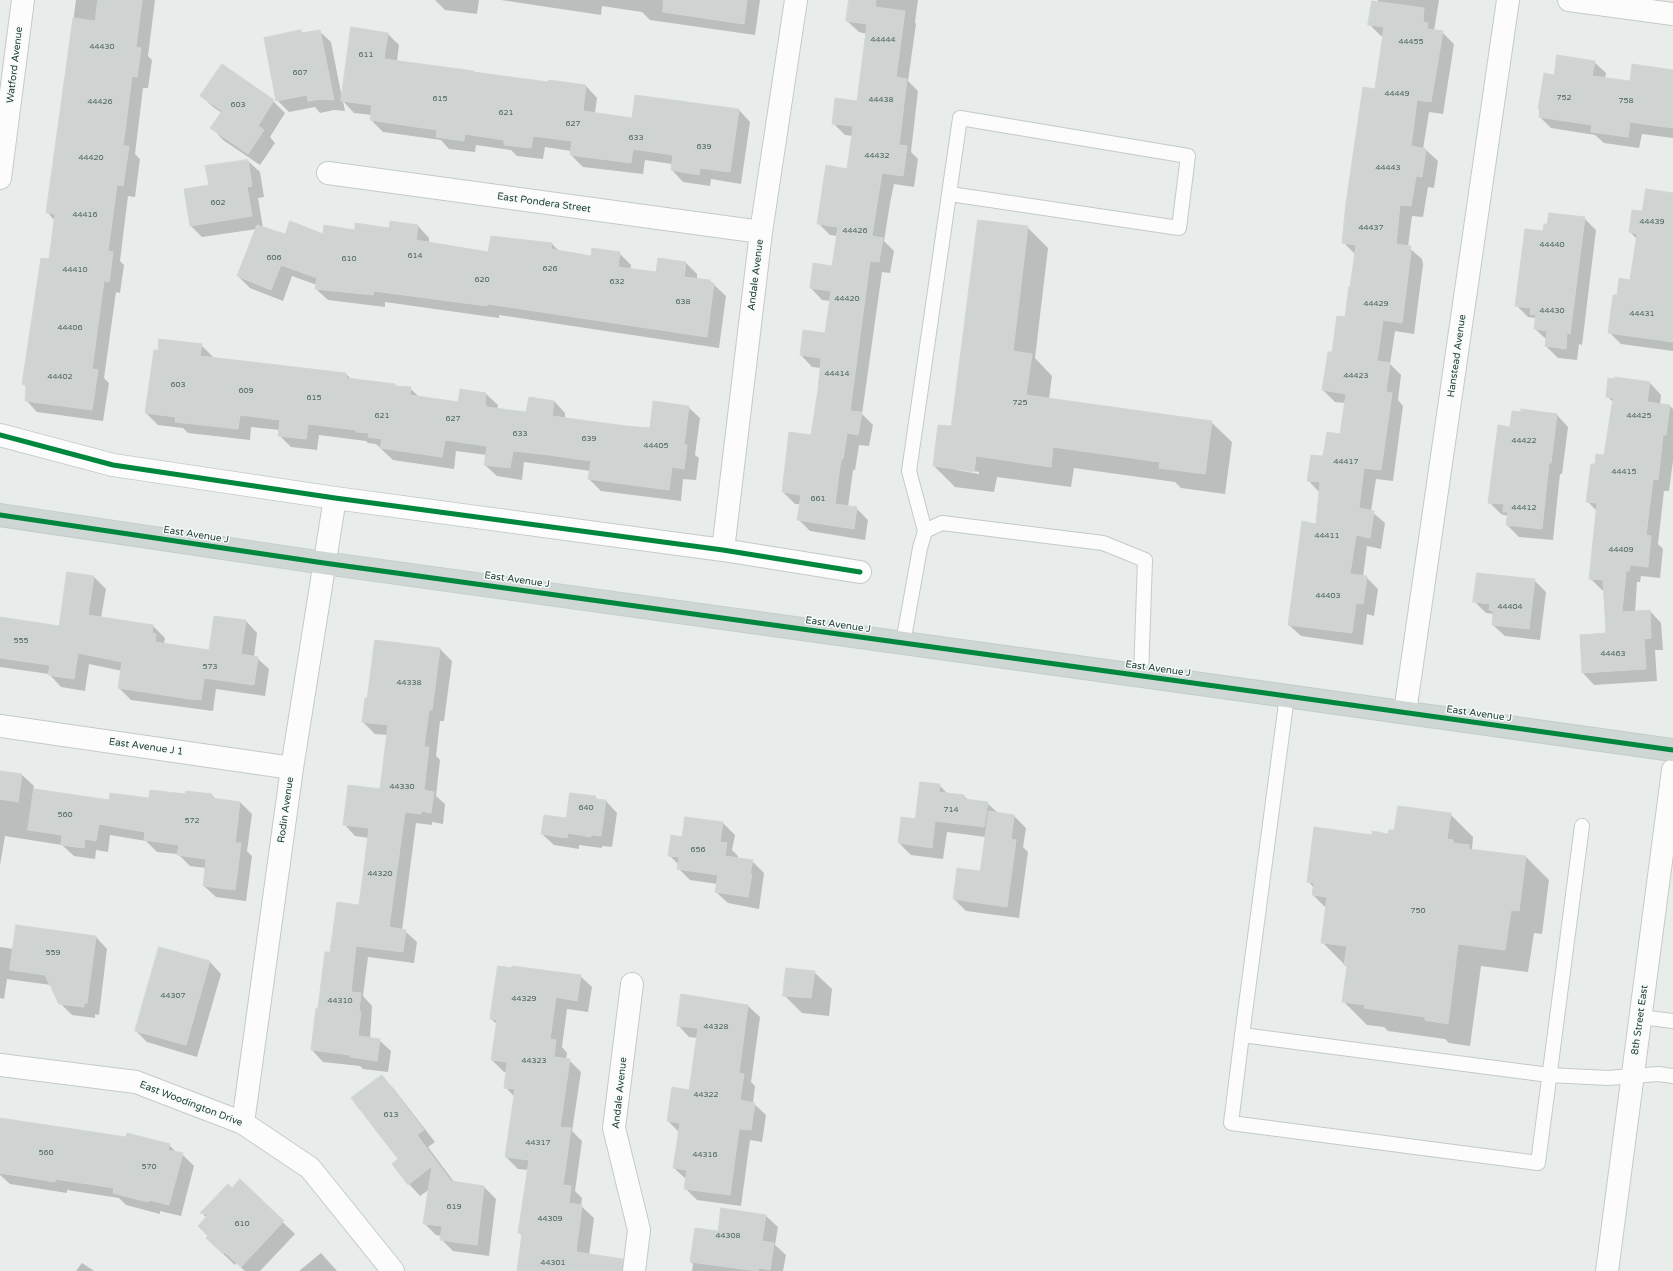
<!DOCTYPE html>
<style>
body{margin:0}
canvas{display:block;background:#e8edeb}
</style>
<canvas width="1673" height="1271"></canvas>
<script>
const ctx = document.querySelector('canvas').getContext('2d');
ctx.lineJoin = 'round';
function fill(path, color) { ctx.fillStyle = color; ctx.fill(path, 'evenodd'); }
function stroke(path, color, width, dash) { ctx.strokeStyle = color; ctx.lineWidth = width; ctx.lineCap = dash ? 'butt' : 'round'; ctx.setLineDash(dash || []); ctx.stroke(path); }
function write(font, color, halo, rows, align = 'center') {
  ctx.font = font + ' "Varela Round",sans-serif'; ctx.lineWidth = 3; ctx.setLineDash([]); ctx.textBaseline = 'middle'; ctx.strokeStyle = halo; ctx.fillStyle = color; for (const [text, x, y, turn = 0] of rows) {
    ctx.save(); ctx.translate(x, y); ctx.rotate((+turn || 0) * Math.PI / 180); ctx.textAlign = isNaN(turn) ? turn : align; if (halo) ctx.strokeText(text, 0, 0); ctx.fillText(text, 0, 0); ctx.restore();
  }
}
fill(new Path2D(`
 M76,0H155L148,56L152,60L148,88H143L135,154L140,159L135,197L128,196L120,261L124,265L120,293L116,292L104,378L109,383L103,421L37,412L26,400L27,388L24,384L50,260L55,221L48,213Z
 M435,0H479L477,14L445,10Z
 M501,0H760L755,35L650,20L642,12L602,6L601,15Z
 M850,0H918L915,22L916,24L908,81L918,91L911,152L918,159L914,187L894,184L890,203L884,241L894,251L890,273L882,272L862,414L873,425L869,446L859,445L855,470H853L848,507L856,508L868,520L865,540L810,531L798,519L800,504H795L783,492L812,437L821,368L812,367L801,355L825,334L830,301L822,300L811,288L832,267L837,236L830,235L818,223L848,170L853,136L845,135L833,123L858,102L867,34L859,32L847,21Z
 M1378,0H1439L1434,31L1442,32L1454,44L1443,114L1429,112L1423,149L1426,150L1438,161L1434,188L1428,187L1423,217L1412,216L1408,247L1422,259L1423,265L1414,334L1395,331L1390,364L1401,375L1398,400L1403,406L1393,481L1376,479L1371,511L1385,523L1381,549L1367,546L1363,577H1366L1378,589L1374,616L1367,614L1363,645L1301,636L1289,625L1317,525L1320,493L1308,480L1341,435L1346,403L1335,402L1323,390L1332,354L1346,318L1351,288L1355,254L1343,242L1376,90L1383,36H1381L1369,24Z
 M301,31L304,34L319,31L331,42L342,98L387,33L399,45L397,61L549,83L586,86L597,98L595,113L633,119L739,110L750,122L741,184L711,179L710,186L683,182L672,170V164L645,160L643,174L583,167L571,155V151L545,147L543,159L517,156L511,150L476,145L475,152L449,149L441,140L383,132L371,120L372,115L354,113L343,101L345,111L334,110L320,113L315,107L289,112L277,100Z
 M1594,62L1606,73L1605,79L1630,82L1673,71V138L1642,134L1639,148L1604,143L1595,135L1551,128L1540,117L1539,109L1554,76Z
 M201,96L273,101L285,113L270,137L275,143L260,165L223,140L212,128L222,113L213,107Z
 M248,161L260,172L264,197L258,198L263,228L286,236L324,235L355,231L418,226L429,238V243L489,253L552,244L560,252L592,257L619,253L631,265L630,270L657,274L686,263L697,274V280L710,281L726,296L719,348L499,315V318L385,302V307L328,300L316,289L317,285L292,276L283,301L250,288L238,276L257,229L202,237L190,225L210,186Z
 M1673,194V351L1621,344L1609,332L1618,296L1630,281L1637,239L1630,232L1643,212Z
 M1584,218L1596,230L1582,345L1579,344L1577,360L1558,358L1546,346L1547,340L1535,329L1536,318L1528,317L1516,305L1544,232Z
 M1027,227L1048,248L1035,358L1052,376L1049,399L1211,422L1232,442L1225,494L1181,488L1175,482L1074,468L1071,487L997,477L994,492L955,487L934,466L952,428ZM956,468L979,472V474L956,470Z
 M201,345L213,357V359L346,374L351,379L394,384L397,387L410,388L419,397L459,403L486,394L498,405L497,410L527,414L554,401L565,413V419L651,429L688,407L700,418L695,455L699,458L696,480L683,479L681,501L601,491L589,479L591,471L524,462L522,480L497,476L485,465L487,455L456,451L454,469L393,460L376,444L368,443L366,441L319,435L317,450L291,447L279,435L280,430L251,427L250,440L188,433L183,428L158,425L146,413Z
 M1650,383L1661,395L1660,405L1670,406L1673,409V461L1669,491H1664L1658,544L1663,549L1660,578L1641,576L1640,582H1637L1635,612L1650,611L1661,623L1663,650H1655L1657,681L1594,685L1583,673L1607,634L1604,590H1602L1590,578L1597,511L1587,501L1596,465L1605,457L1613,402L1607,396Z
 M1557,415L1568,427L1562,474H1560L1553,540L1519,537L1507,525L1508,516L1501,514L1489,502L1511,428Z
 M94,577L106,589L101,618L153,626L165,638L164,643L166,645L210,651L246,621L257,633L254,657L257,658L269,669L265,696L216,689L213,711L131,700L119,688L122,671L89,664L85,691L61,687L49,674L0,667V618L60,627Z
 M1534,580L1546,592L1540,640L1505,636L1493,625L1494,614L1486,613L1474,601Z
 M376,641L440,649L452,661L444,721H440L436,756L440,760L436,796L445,804L443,824L432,822V825L416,823L402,930L405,931L417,942L414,963L368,957L363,996L372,1006L370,1039L379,1040L391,1051L388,1072L363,1069L360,1066L323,1062L312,1050L331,953L360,906L369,838L355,836L344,824L381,790L388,735L375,734L363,722L368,699Z
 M0,772L22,775L34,786L33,790L110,801L150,799L186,795H212L216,800L240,802L252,814L247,851L252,856L246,901L216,897L204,886L206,868L190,866L178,854L157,852L146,841L110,835L108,852L96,850L95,859L74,856L62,845L5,836L0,865Z
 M939,785L948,794L964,796L969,801L987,803L998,813L1014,816L1026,828L1023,847L1028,852L1019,918L966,911L954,899L981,873L986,837L947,832L943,859L911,855L899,843Z
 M595,797L598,800L606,801L617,813L612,847L602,846V848L579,845V849L554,845L542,834L567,819Z
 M1450,814L1473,837L1472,849L1473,850L1526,857L1549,880L1542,934L1534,933L1528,972L1481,966L1470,1046L1449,1043L1445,1039L1388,1031L1384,1027L1367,1025L1344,1002L1348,968L1322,942L1326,908L1313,895L1314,888L1308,881L1373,836L1389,835L1395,832Z
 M686,818L723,823L735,835L732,850L738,856V859L752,861L764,873L759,909L728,903L716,892L717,884L690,880L678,868L679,865L670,856L683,838Z
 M96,937L107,949L99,1015L95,1014V1018L72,1015L60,1003L51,985L7,979L4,999L0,998V947L14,949Z
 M160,948L210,962L221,974L197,1057L147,1042L136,1031Z
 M814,972L832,989L829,1016L802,1013L784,995Z
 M580,976L592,987L588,1012L567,1009L562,1047L567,1053L566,1060H569L581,1072L572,1131L582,1141L575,1191L582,1198L581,1206L594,1218L589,1256L599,1271H518L522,1236L519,1233L528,1170L518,1169L506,1157L515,1097L505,1087L507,1072H504L492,1060L498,1025L491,1019Z
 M682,995L748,1006L760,1017L751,1082L755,1086L753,1103L766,1115L762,1142L750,1140L741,1206L697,1200L686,1189L687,1180L674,1168L679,1132L668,1121L690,1091L698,1038L689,1037L678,1025Z
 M382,1076L393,1088L435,1142L428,1147L454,1182L484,1187L496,1199L489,1256L453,1251L441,1239L442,1236L436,1235L424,1223L430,1189L420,1196L409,1184L399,1160Z
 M0,1119L169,1145L177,1153L182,1154L194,1166L181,1216L160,1211V1214L126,1205L119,1198L67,1190V1193L10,1184L0,1175Z
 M240,1181L295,1234L260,1271H245L236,1263L235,1265L219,1250L207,1218L202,1213L232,1190Z
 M766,1216L778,1227L775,1245L786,1255L783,1271H692L693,1264L691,1262L696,1229L718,1233Z
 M321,1253L337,1271H299Z
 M82,1263L94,1271H76Z`), '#0003');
const building = new Path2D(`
 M98,0H142L136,47L141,48L137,77L132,76L123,146H129L123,186L117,185L108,251L113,252L109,282L104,281L92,369L98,370L92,410L25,401L26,385L22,384L41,258L49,259L55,214L46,213L73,18L95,21Z
 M664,0H747L744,24L663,12Z
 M849,0H876L875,7L905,11L896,77L907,79L899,145L907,146L903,176L882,173L879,191L872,236L883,238L879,262L870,261L850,411L862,412L858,435L847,433L843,459H841L835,504L857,507L854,529L797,520L801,495L782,492L789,432L811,435L818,390L821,358L800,355L803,330L825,333L831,291L810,288L813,263L832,266L838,227L817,224L826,165L847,169L853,126L832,124L835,98L857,101L867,24L846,21Z
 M1372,1L1424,8L1423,22L1428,23L1427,29L1443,31L1431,102L1417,100L1411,146L1426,149L1422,177L1416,176L1411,206L1400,205L1396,244L1411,246L1410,252H1411L1402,323L1383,320L1377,361L1390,363L1386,392L1392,393L1381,470L1364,468L1359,508L1374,511L1370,538L1356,535L1350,574L1367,576L1363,604L1356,603L1352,633L1288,625L1302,521L1316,524L1320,482L1307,481L1311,455L1323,456L1327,432L1340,434L1346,394L1322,390L1328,352H1332L1337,316L1345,317L1349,286L1350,287L1356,245L1342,243L1346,203L1363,87L1375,89L1384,27L1368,25Z
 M351,27L388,33L384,59L474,71L473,72L548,82L549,80L586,85L583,111L632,118L635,95L739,109L730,172L700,168L699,175L671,170L673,155L633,149L631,163L570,155L572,141L533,136L531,148L504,145V140L465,134L464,141L436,137L437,130L370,120L372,105L341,101Z
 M301,30L302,33L320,30L334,100L322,99L308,101L307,95L276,101L264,38Z
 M1557,55L1595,61L1592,76L1630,81L1632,64L1673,70V128L1630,122L1628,137L1591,132L1592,125L1539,117L1540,109H1538L1544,73L1554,75Z
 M222,64L274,100L258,126L264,130L248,154L210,128L222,111L200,96Z
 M248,160L252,186L247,187L252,216L190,226L184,189L209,185L205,166Z
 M1646,189L1673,193V342L1608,333L1613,295H1617L1619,278L1630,280L1637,234L1629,232L1632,210L1642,211Z
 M1549,213L1585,217L1570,334L1567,333L1566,349L1545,346L1547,331L1534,329L1536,315L1530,314L1531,308L1515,306L1525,229L1543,231L1544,224H1547Z
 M978,220L1028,226L1013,351L1032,354L1026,395L1212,421L1205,474L1159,468L1160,462L1053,447L1051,467L976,456L974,472L933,466L938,425L951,426Z
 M290,221L323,234L324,225L355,230V223L389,228L390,221L418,225L416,240L488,252L491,236L552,243L551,249L591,256L592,248L620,252L618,267L656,272L658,258L686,262L684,277L710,280V283H714L707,337L488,304L487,306L374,291L373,295L315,289L317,278L281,265L271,290L237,276L257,225L285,234Z
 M159,339L202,344L200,356L346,373V378L395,384L394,386L411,387L410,395L458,402L460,389L486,393L485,405L487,406L486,407L526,412L529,397L554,401L552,416L626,426L650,428L653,401L689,406L684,445H687L684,469L672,467L669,490L588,479L591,461L549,455L513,451L510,468L484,465L487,446L445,440L442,457L380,448L382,439L368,437L369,433L356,432V430L308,424L306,439L278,436L280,420L240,415L238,429L175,422L176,417L145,413L154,350H158Z
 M1615,377L1650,382L1647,402L1670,405L1666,435H1663L1658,480L1653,479L1646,535L1651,536L1648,567L1630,565L1629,571H1626L1622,612L1650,610L1651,638L1644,639L1646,669L1582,673L1580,635L1606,633L1603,580L1589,579L1597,503L1586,502L1591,464H1595L1596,454L1604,455L1613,398L1606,397L1608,378L1615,379Z
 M1521,409L1557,414L1551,463H1549L1542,529L1506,525L1508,512H1503L1504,504L1488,503L1498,425L1510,427L1512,411L1521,412Z
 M67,572L94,576L88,615L153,625L152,633L156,634L155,642L209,650L214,616L246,620L241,654L258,657L254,685L204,678L201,700L190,699L118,688L122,662L78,653L74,679L48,675L50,665L0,658V617L59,626Z
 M1477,573L1535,579L1529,629L1492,625L1493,611L1489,610L1490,604L1473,602Z
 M375,640L440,648L432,710H429L424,747H429L424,790L434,792L431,813L421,811V814L405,812L389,927L406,930L403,952L356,946L351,992L361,993L359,1011L361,1012L358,1036L380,1039L377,1061L350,1057V1055L311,1050L316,1008H318L325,952H330L337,902L359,905L369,828L343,825L348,785L380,789L388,725L362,722L365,698H367Z
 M0,771L22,774L18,802L0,799Z
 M920,782L940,784L939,792L964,795V799L988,802L984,827L935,821L932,848L898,843L901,817L915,819Z
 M34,789L109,800L110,793L149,798L150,790L185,794L186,791L212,794V798L240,802L235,843H241L235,890L203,886L206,859L177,855L179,845L144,840L145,832L99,824L96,841L85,839L84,848L61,845L62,835L28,830Z
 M570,793L596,796L595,799L606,800L601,836L591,835V837L568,833L567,838L541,834L544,815L566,818Z
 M1398,806L1451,813L1447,839L1453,840V843L1469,845V849L1526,856L1519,911L1511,910L1505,950L1458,944L1448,1024L1425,1020V1017L1364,1008L1365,1005L1342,1002L1347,966L1344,965L1347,946L1321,943L1327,897L1312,895L1314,883L1307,882L1314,827L1372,835V831L1388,834L1389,830H1394Z
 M989,811L1014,815L1011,839L1016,840L1007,907L953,899L957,868L980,871Z
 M685,817L723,822L720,842L727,843L725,856L753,860L750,874H752L748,897L715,892L718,875L677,869L679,857L668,856L671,835L682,837Z
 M16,925L96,936L87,1003H84V1007L59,1004L45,975L10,970Z
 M159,947L210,961L186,1045L135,1031Z
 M498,966L512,968V966L581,975L577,1001L556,997L550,1039L556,1040L554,1057L570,1059L560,1127L571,1128L563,1185L571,1186L569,1203L582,1205L576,1252L623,1259L622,1271H517L522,1234L518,1233L529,1160L505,1157L515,1089L504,1088L507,1062L491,1060L497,1020L490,1019Z
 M786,968L815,971L811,998L783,996Z
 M681,994L748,1005L739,1073L744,1074L740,1100L755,1103L751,1130L739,1129L730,1195L684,1189L687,1170L673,1168L680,1123L667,1121L672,1087L689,1090L698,1028L677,1026Z
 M382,1075L424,1130L417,1135L451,1181L484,1186L477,1245L440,1240L442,1226L423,1224L432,1166L408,1185L392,1164L398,1159L351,1098Z
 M0,1118L126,1137L127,1133L170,1144L168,1150L183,1153L169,1205L149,1200L148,1202L113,1193L114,1188L55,1179V1182L0,1173Z
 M240,1179L284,1221L241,1267L224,1252L223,1254L206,1238L208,1236L198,1226L208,1215L200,1213L228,1184L232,1188Z
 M721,1208L766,1215L762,1241L774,1243L770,1270L759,1268L758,1271H757L690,1262L695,1228L718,1231Z`);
fill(building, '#cfd4d2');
stroke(building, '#d1d6d4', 1);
const lane = new Path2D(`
 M925,531L909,471L960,118L1188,156L1179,228L950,194
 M903,643L920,548L925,531L942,523L1103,543L1145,560L1141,676
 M1287,696L1242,1035L1549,1075L1608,1078L1659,1074L1673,1076
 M1641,1017L1673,1021
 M1242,1035L1231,1123L1538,1163L1582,826`);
const street = new Path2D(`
 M1569,0L1673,14
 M328,173L761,232
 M0,178L23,0
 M0,435L113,465L335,498L723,550L860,572
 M723,550L761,232L796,0
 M1405,712L1508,0
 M0,726L292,768
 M632,984L614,1128L639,1230L634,1271
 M0,1065L136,1082L243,1123L310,1168L393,1271
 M243,1123L292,768L335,498
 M1607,1271L1673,770`);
const primary = new Path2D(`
 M0,515L324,563L1251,691L1673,750`);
stroke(lane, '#c5cac8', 16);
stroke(street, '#c5cac8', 24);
stroke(primary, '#c3ccc9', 24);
stroke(lane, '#fcfcfc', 14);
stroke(street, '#fcfcfc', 22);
stroke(primary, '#cfd7d5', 22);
stroke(new Path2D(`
 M0,435L113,465L335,498L723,550L860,572
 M0,515L324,563L1251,691L1673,750`), '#00873e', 5);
write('8px', '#506761', null, [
 ["44444",883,40],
 ["44455",1411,42],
 ["44430",102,47],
 ["611",366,55],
 ["607",300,73],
 ["44449",1397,94],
 ["752",1564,98],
 ["615",440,99],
 ["44438",881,100],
 ["758",1626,101],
 ["44426",100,102],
 ["603",238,105],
 ["621",506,113],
 ["627",573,124],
 ["633",636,138],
 ["639",704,147],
 ["44432",877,156],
 ["44420",91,158],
 ["44443",1388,168],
 ["602",218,203],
 ["44416",85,215],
 ["44439",1652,222],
 ["44437",1371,228],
 ["44426",855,231],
 ["44440",1552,245],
 ["614",415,256],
 ["606",274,258],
 ["610",349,259],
 ["626",550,269],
 ["44410",75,270],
 ["620",482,280],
 ["632",617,282],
 ["44420",847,299],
 ["638",683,302],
 ["44429",1376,304],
 ["44430",1552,311],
 ["44431",1642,314],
 ["44406",70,328],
 ["44414",837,374],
 ["44423",1356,376],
 ["44402",60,377],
 ["603",178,385],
 ["609",246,391],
 ["615",314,398],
 ["725",1020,403],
 ["621",382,416],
 ["44425",1639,416],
 ["627",453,419],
 ["633",520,434],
 ["639",589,439],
 ["44422",1524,441],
 ["44405",656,446],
 ["44417",1346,462],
 ["44415",1624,472],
 ["661",818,499],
 ["44412",1524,508],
 ["44411",1327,536],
 ["44409",1621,550],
 ["44403",1328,596],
 ["44404",1510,607],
 ["555",21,641],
 ["44463",1613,654],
 ["573",210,667],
 ["44338",409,683],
 ["44330",402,787],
 ["640",586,808],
 ["714",951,810],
 ["560",65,815],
 ["572",192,821],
 ["656",698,850],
 ["44320",380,874],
 ["750",1418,911],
 ["559",53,953],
 ["44307",173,996],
 ["44329",524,999],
 ["44310",340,1001],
 ["44328",716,1027],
 ["44323",534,1061],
 ["44322",706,1095],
 ["613",391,1115],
 ["44317",538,1143],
 ["560",46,1153],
 ["44316",705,1155],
 ["570",149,1167],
 ["619",454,1207],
 ["44309",550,1219],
 ["610",242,1224],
 ["44308",728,1236],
 ["44301",553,1263]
]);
write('10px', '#24423a', '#f7fbf9', [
 ["Watford Avenue",15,65,-83],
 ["East Pondera Street",544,203,8],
 ["Andale Avenue",756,275,-83],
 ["Hanstead Avenue",1457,356,-82],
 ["East Avenue J",196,535,9],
 ["East Avenue J",517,580,8],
 ["East Avenue J",838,625,8],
 ["East Avenue J",1158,669,8],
 ["East Avenue J",1479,714,8],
 ["East Avenue J 1",146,747,8],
 ["Rodin Avenue",286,810,-82],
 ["8th Street East",1640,1020,-82],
 ["Andale Avenue",620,1093,-84],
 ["East Woodington Drive",191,1104,21]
]);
</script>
